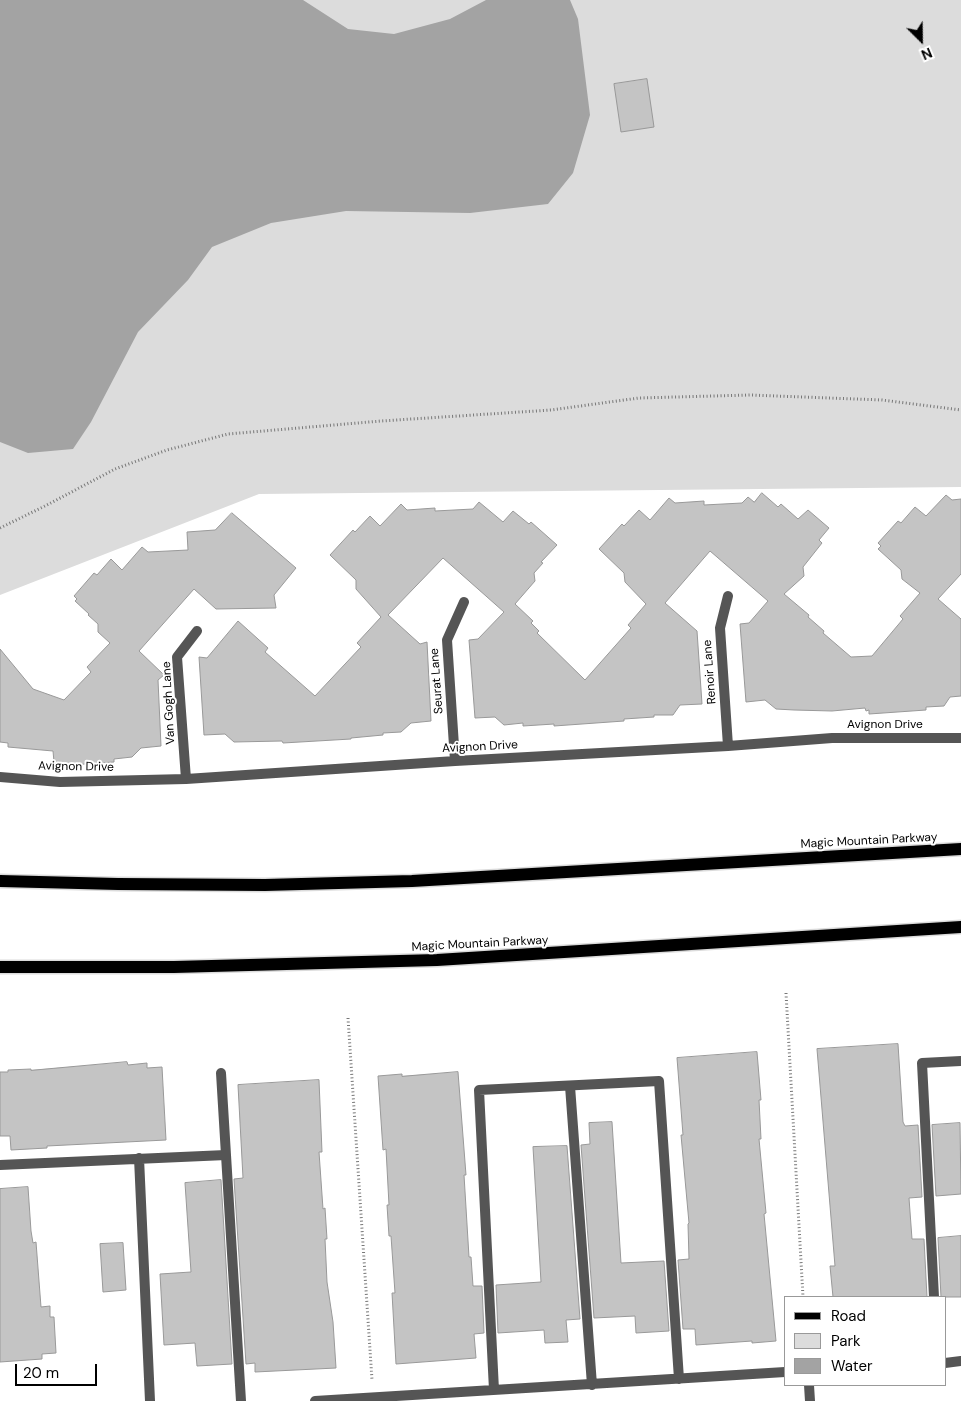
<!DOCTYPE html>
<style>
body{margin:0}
#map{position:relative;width:961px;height:1401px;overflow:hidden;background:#fff;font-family:"DM Sans",sans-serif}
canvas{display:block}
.legend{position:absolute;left:784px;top:1296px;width:162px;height:90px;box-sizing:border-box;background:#fff;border:1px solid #999;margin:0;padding:6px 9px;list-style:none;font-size:15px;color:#000}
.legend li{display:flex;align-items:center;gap:10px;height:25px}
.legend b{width:25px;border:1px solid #999}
.north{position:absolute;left:896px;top:15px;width:50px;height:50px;-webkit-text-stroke:4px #fff;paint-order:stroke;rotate:157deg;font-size:14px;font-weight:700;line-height:20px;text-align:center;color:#000}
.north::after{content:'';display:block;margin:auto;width:18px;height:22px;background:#000;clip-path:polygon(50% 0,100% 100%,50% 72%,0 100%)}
.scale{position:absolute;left:15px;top:1364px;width:82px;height:22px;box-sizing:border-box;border:2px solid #000;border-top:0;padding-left:6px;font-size:15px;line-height:18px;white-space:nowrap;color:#000;-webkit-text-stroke:4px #fff;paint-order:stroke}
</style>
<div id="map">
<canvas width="961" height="1401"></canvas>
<ul class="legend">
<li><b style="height:6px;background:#000"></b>Road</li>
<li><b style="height:14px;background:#dcdcdc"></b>Park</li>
<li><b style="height:14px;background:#a3a3a3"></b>Water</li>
</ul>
<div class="north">N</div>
<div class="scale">20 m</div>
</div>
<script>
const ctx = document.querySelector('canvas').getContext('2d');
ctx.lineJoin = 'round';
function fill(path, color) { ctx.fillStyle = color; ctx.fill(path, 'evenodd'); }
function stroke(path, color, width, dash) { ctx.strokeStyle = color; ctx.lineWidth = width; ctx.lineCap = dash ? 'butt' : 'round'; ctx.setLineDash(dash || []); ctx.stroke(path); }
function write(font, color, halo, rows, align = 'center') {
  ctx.font = font + ' "DM Sans",sans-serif'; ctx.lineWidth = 4; ctx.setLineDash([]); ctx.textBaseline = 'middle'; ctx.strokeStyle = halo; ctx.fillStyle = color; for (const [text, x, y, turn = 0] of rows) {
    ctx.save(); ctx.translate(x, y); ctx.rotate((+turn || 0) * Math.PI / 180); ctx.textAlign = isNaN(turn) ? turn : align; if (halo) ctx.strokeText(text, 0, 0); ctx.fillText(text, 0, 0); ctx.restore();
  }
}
fill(new Path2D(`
 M0,0H961V487L259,494L0,595Z`), '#dcdcdc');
fill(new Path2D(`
 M0,0H303L348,29L394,34L450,19L486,0H570L578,19L590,115L573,173L548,204L470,213L346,211L271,223L212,247L188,280L138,332L91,422L73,449L28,453L0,442Z`), '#a3a3a3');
const building = new Path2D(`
 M647,79L654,127L621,132L614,84Z
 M762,493L778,507L781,504L798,519L808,510L829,528L819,540L822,543L803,567L804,576L784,594L809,615L808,617L824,631L823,633L851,657L872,656L903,619L900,616L920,593L902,579L901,570L878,549L881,546L878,543L898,521L901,523L915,507L926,516L946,495L952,500L961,499V574L938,599L961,619V696L950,697L944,706L926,707V710L869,714V710L866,711L865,708L832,711L794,710L776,709L765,700L746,702L740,624L749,623L768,601L710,551L665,603L697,631L702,704L680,705L673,715H654V717L624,719V721L554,726V724L523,726V723L504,725L495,717L475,718L469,640L478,639L504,612L443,558L388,615L420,644L427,642L431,721L411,723L401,732L383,733V735L351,738V739L283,743L282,741L234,742L225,734L204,735L199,657L207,658L238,621L268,648L265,652L315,696L361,647L357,643L381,617L356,589V580L330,555L353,530L355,532L370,516L380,526L401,504L407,510L435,508V511L473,509L479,502L503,522L513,511L529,524L531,522L557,545L541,562L543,563L534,573L535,581L515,604L533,621L531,623L539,631L537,633L585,680L631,628L628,625L646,604L625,582L624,573L599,549L622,524L624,526L639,510L650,520L669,498L675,503L704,501V505L742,503L748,497L754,502Z
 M232,513L296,568L274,595L276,608L216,609L194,589L139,651L164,675L158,680L161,746L141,748L132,757L114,759V762L57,766L56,762H54L53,751L8,747V743L0,742V649L33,689L64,700L91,672L87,667L110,643L98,632V624L88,615L89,614L75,601L77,599L74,596L94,573L97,575L111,559L122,570L142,547L148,552L188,550L187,532L215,530Z
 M898,1044L903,1122L905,1126L918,1125L922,1197L909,1198L912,1239H924L927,1297H833L830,1266H835L817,1049Z
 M757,1052L761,1100H759L761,1139H759L766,1213L764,1214L776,1341L752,1343V1341L696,1345L695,1329H683L678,1260L689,1259L688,1224L689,1223L681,1135H683L677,1058Z
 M127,1062L128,1065L147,1063V1068L162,1067L166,1140L47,1146V1148L11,1150L10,1136H0V1072H8V1070L31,1069V1070Z
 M458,1072L466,1175H464L469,1257H471L473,1286H482L484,1333L474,1334L476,1358L396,1364L392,1293H395L391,1236H389L387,1205H389L386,1149L383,1150L378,1076L402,1074V1076Z
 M319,1080L322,1152H319L323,1209L325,1208L327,1239H325L327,1282L333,1322L336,1368L255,1372V1363L246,1364L234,1179L243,1178L238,1085Z
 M612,1122L621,1263L664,1261L669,1331L636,1333L635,1316L594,1318L581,1145L590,1144L589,1123Z
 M960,1123L961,1194L936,1196L932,1125Z
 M567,1146L580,1319L566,1320L568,1342L545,1343L544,1330L498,1333L496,1285L541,1282L533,1147Z
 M221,1180L232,1364L197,1366L195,1343L164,1345L160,1274L191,1272L185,1183Z
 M28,1187L31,1231L33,1243L36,1242L41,1307L50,1306V1317H54L56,1353L42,1354V1359L0,1362V1189Z
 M961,1236V1297H941L938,1238Z
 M123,1243L126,1290L103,1292L100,1244Z`);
fill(building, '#c4c4c4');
stroke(building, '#999', 1);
const primary = new Path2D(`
 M0,881L118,884L265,885L412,881L961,849
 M0,967H174L437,960L961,927`);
stroke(primary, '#dbdbdb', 15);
stroke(new Path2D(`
 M0,528L47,505L115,469L167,450L228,434L381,421L551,410L639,398L750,395L882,400L961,410
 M786,993L803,1297
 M348,1018L372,1380`), '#777', 3, [1, 2.5]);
stroke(new Path2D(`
 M728,746L720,628L728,596
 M455,761L447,640L464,602
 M0,777L60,782L186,779L455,761L728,746L832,738H961
 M186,779L177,657L197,631
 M221,1073L241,1401
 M570,1086L592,1385
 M139,1158L150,1401
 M0,1165L226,1155
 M934,1297L922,1063L961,1061
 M945,1363L961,1361
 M809,1385L810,1401
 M494,1390L479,1090L659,1081L679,1379
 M315,1401L785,1372`), '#555', 10);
stroke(primary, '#000', 12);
write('12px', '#000', '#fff', [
 ["Renoir Lane",710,672,-94],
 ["Seurat Lane",437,681,-94],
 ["Van Gogh Lane",169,703,-93],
 ["Avignon Drive",885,725],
 ["Avignon Drive",480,747,-3],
 ["Avignon Drive",76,767,1],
 ["Magic Mountain Parkway",869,841,-3],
 ["Magic Mountain Parkway",480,944,-3]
]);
</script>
